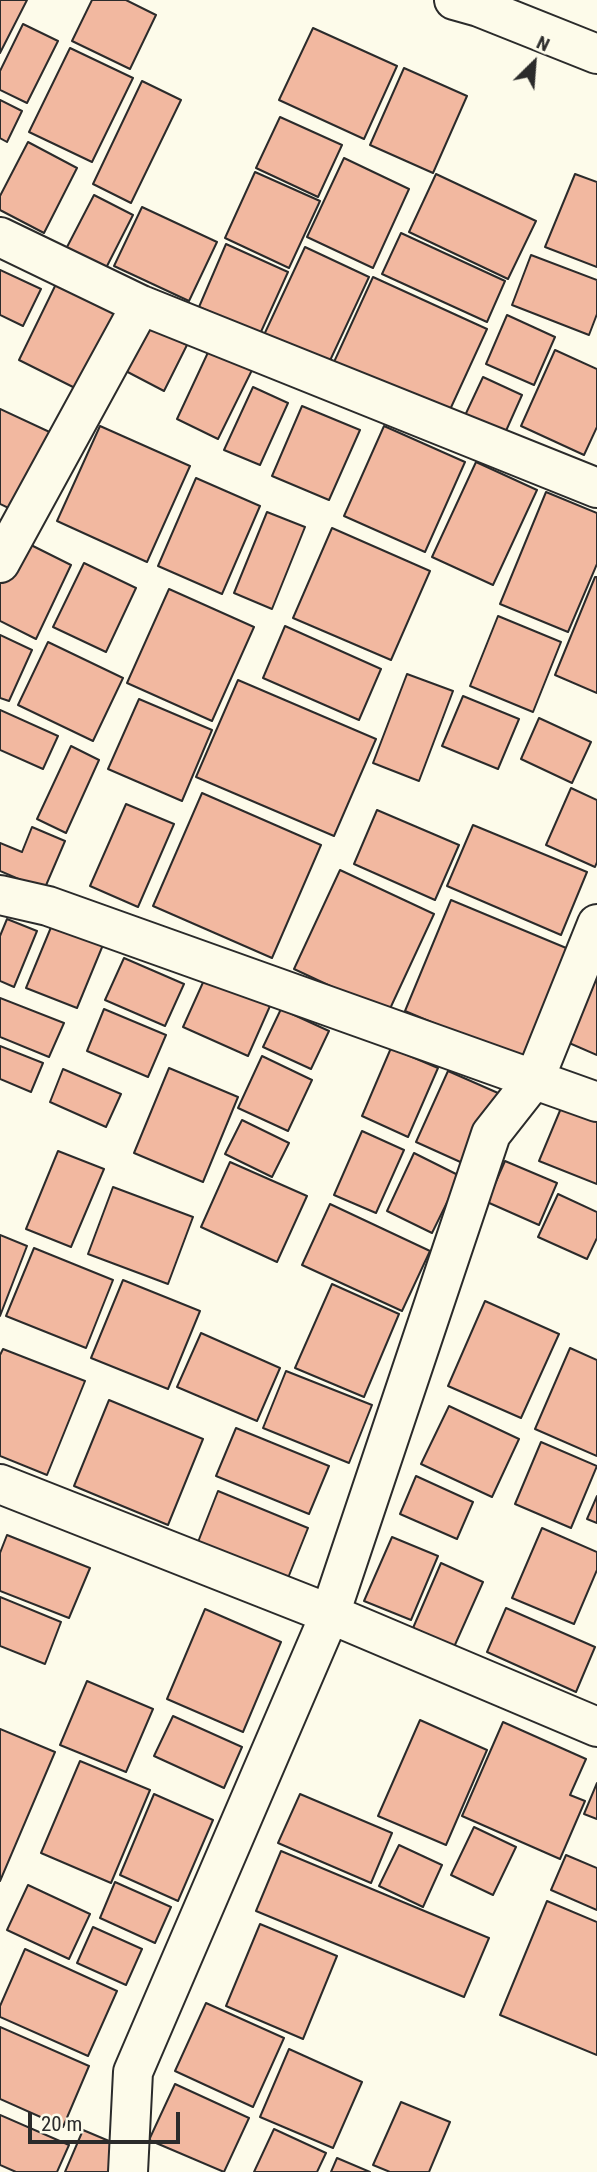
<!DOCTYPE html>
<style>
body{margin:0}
#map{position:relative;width:597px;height:2172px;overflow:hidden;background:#fdfbea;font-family:"Roboto Condensed",sans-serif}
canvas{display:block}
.north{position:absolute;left:499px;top:28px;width:70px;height:70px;-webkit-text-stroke:5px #fdfbea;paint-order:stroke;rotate:25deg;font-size:19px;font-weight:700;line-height:28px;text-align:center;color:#2b2b2b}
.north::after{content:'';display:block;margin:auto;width:24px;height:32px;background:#2b2b2b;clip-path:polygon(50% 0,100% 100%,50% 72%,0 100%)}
.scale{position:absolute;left:28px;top:2112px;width:152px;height:32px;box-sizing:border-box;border:4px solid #2b2b2b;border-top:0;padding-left:9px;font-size:21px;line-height:24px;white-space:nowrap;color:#2b2b2b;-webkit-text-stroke:5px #fdfbea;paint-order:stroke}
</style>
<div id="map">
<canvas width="597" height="2172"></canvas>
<div class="north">N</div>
<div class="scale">20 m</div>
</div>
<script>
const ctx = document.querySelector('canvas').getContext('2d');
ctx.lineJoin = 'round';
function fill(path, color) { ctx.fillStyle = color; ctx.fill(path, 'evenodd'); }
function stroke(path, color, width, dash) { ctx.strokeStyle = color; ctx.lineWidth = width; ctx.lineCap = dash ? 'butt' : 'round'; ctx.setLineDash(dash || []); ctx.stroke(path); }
const building = new Path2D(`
 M0,0H27L0,53Z
 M92,0H126L156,15L130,69L72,41Z
 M23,24L58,41L27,103L0,90V71Z
 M313,28L397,66L364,139L279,100Z
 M70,48L133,78L92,162L29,132Z
 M404,68L467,96L433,173L370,145Z
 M142,81L181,100L131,203L93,184Z
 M0,100L22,111L7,142L0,138Z
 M280,117L342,145L318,197L256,168Z
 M28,142L77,168L44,233L0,210V196Z
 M344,158L409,189L373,268L307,237Z
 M255,172L320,201L289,268L225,238Z
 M436,174L536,221L508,279L409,232Z
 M575,174L597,182V267L545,247Z
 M94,195L133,215L105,270L66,249Z
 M142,207L217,242L189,301L114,266Z
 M401,233L505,281L487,322L382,274Z
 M226,244L288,272L260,334L199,307Z
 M305,247L369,277L327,367L263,337Z
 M531,255L597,280V314L589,335L512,305Z
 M0,270L41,289L23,326L0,315Z
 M373,277L487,329L448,414L334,362Z
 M57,282L118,312L79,390L19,360Z
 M507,315L555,337L534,385L486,364Z
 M143,323L187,345L164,391L120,368Z
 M211,346L254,366L218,439L177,419Z
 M555,350L597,369V427L584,455L521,426Z
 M483,377L522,395L501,442L461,424Z
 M253,387L288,403L260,465L224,450Z
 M302,406L360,430L329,500L272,476Z
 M0,409L56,435L19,513L0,504Z
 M100,426L190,466L147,562L57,521Z
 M384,426L465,462L425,552L344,516Z
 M476,462L537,490L493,585L432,557Z
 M196,478L260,506L222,594L158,566Z
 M546,492L597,513V564L568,632L500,604Z
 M267,512L305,527L272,609L234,593Z
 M332,528L430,571L391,660L293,618Z
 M17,538L71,565L36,639L0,621V573Z
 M84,563L136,588L106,652L53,627Z
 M595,577H597V693L555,675Z
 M169,589L254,627L212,721L127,683Z
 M498,616L561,642L533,712L470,686Z
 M285,626L381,669L359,720L263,678Z
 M0,635L32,650L9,701L0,698Z
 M48,642L123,678L93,741L18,705Z
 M407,674L453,691L419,781L373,763Z
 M238,680L376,739L334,836L196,777Z
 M463,696L519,719L498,769L442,746Z
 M139,699L212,730L182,801L108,769Z
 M0,710L58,736L43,769L0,750Z
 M539,718L591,742L572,783L521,759Z
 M71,746L99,760L66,833L37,819Z
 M571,788L597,800V862L595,867L546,845Z
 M202,793L321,845L272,958L153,906Z
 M126,804L174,824L138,907L90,886Z
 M377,810L459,845L435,900L354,864Z
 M473,825L587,872L561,935L447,886Z
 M32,827L65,841L44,890L0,871V843L22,852Z
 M340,870L434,914L388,1013L294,969Z
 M451,900L571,950L524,1061L405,1011Z
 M7,919L37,931L14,987L0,981V936Z
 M54,920L105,940L77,1008L26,988Z
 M124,958L184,984L165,1026L105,1000Z
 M597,968V1055L560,1039Z
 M205,978L270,1006L248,1056L183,1027Z
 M0,998L64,1023L49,1057L0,1037Z
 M104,1009L166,1035L148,1077L87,1051Z
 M281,1009L329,1031L311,1069L263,1047Z
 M0,1046L43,1063L31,1092L0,1079Z
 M391,1048L438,1068L408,1137L362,1116Z
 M262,1056L312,1080L288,1131L238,1108Z
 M169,1068L238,1097L203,1182L134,1153Z
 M63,1069L121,1094L106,1127L50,1102Z
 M448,1071L498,1093L467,1165L416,1142Z
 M564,1101L597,1115V1184L539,1161Z
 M242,1120L289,1143L272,1177L225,1154Z
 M362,1131L404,1150L376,1213L334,1195Z
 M58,1151L104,1169L71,1247L26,1229Z
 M414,1153L460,1176L432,1233L387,1211Z
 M505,1161L557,1183L539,1225L487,1202Z
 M230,1162L307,1196L277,1262L201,1227Z
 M113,1187L193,1217L168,1284L88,1254Z
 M558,1194L597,1212V1238L587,1259L538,1237Z
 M330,1204L430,1251L402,1311L302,1265Z
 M0,1235L27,1246L0,1316Z
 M34,1248L113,1280L86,1348L6,1316Z
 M123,1280L200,1311L168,1389L91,1358Z
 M332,1284L399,1314L364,1397L295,1368Z
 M485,1301L559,1334L521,1418L448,1386Z
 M201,1333L280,1368L257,1421L177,1387Z
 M570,1348L597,1360V1456L535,1429Z
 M3,1349L85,1381L47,1475L0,1456V1355Z
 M286,1371L372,1405L349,1463L263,1428Z
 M109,1400L203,1439L168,1525L74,1486Z
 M449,1406L519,1439L492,1497L421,1464Z
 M236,1428L329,1466L309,1514L216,1476Z
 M541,1442L597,1466L571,1528L515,1504Z
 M416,1476L473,1502L457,1539L400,1514Z
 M218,1491L308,1528L288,1578L198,1542Z
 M597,1496V1523L587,1519Z
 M542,1528L597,1552V1570L574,1624L512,1598Z
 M7,1535L90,1568L69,1618L0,1591V1553Z
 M392,1537L438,1556L411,1620L364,1601Z
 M441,1563L483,1582L454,1647L413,1628Z
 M0,1597L61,1622L45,1664L0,1646Z
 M506,1608L595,1647L576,1692L487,1652Z
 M205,1609L281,1642L243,1732L167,1699Z
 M87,1681L153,1709L126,1772L60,1745Z
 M173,1716L242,1747L224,1788L154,1756Z
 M420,1720L487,1750L446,1845L378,1816Z
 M503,1722L586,1759L570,1795L585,1801L560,1859L462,1816Z
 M0,1729L55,1752L0,1881Z
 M80,1761L150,1790L111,1883L41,1853Z
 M597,1783V1819L584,1814Z
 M154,1794L213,1820L178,1901L120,1875Z
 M300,1794L392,1833L371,1883L278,1843Z
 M474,1827L516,1847L493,1895L451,1875Z
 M399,1845L442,1865L423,1907L379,1886Z
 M281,1851L489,1938L464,1997L256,1911Z
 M566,1855L597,1868V1910L551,1890Z
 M115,1882L171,1907L155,1943L100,1918Z
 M28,1885L90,1914L69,1959L7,1930Z
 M547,1901L597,1922V2055L500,2015Z
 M260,1924L337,1956L303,2039L226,2006Z
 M93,1927L142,1949L126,1985L77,1963Z
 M25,1949L117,1991L88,2056L0,2017V2006Z
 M206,2003L284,2038L253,2107L175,2071Z
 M0,2027L89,2066L63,2127L0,2099Z
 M289,2049L362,2082L333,2148L260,2117Z
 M175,2084L249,2118L224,2172L149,2140Z
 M401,2102L450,2122L429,2172H390L373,2165Z
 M0,2115L69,2145L57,2172H16L0,2165Z
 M274,2129L326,2153L317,2172H254Z
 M83,2130L128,2149L118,2172H65Z
 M337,2158L370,2172H331Z`);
fill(building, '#f2b8a0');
stroke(building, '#2b2b2b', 2);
const street = new Path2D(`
 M454,0L479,7L597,54
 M0,237L141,305L597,488
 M0,563L141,305
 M0,895L48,906L597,1102
 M0,1484L330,1614L597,1727
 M128,2172L133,2072L330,1614L491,1134L535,1078L597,924`);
stroke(street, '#2b2b2b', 42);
stroke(street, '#fdfbea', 38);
</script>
